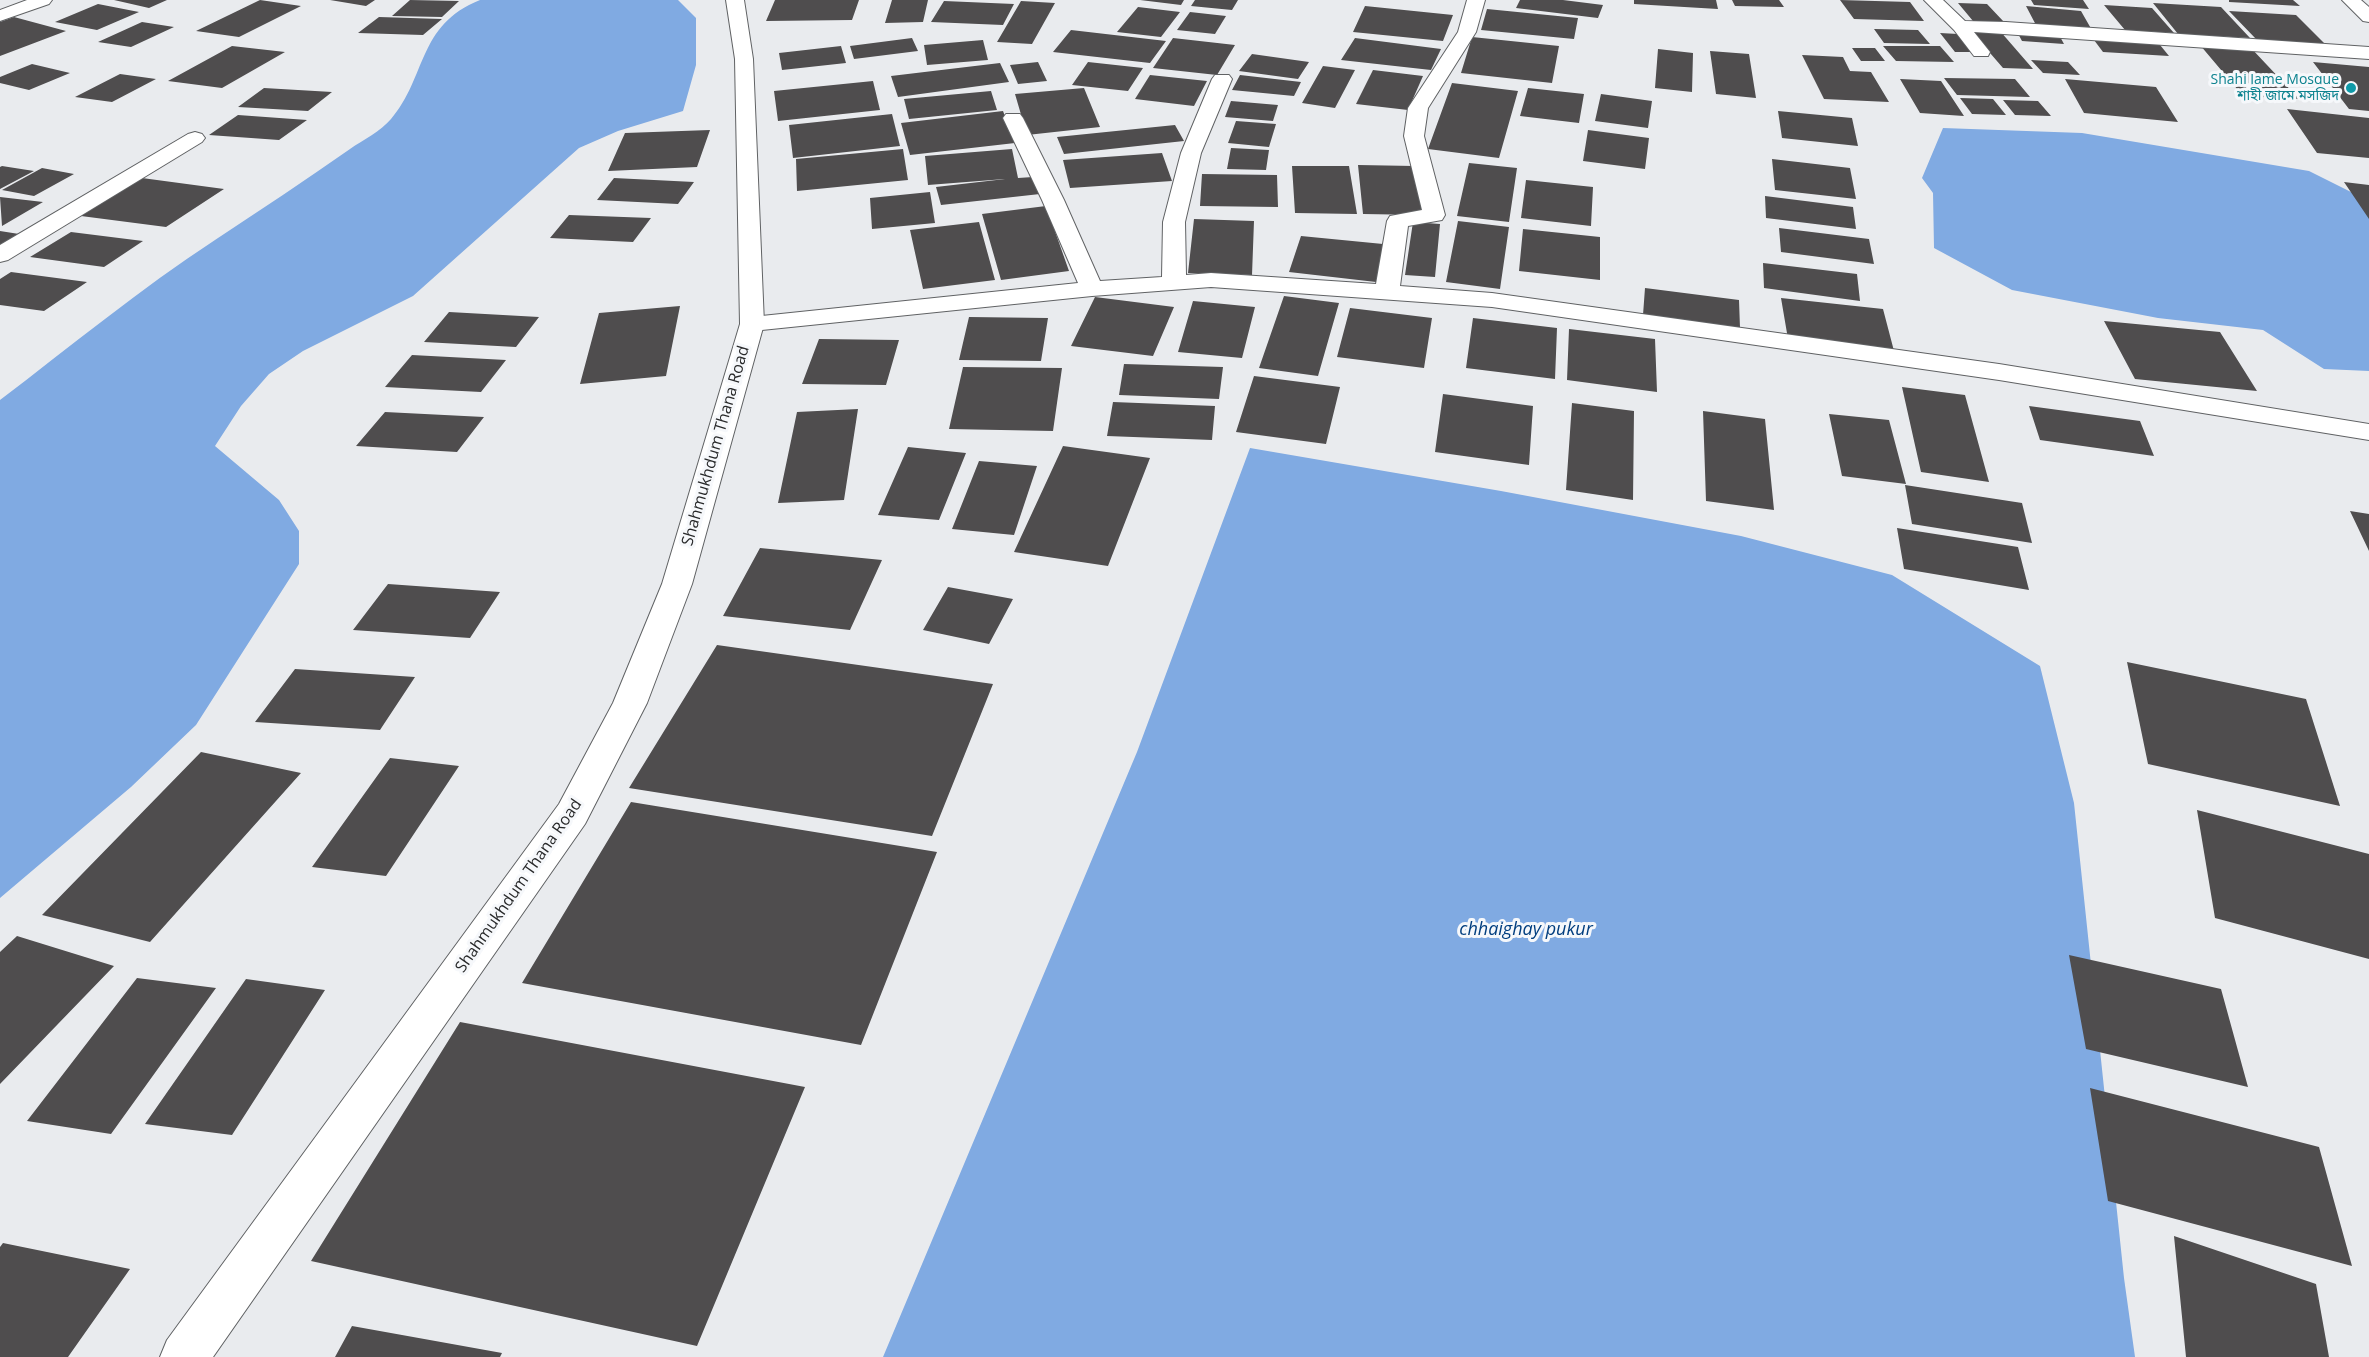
<!DOCTYPE html>
<meta charset="utf-8">
<style>
body{margin:0}
canvas{display:block;background:#e9ebee}
</style>
<canvas width="2369" height="1357"></canvas>
<script>
const ctx = document.querySelector('canvas').getContext('2d');
ctx.lineJoin = 'round';
function fill(path, color) { ctx.fillStyle = color; ctx.fill(path, 'evenodd'); }
function stroke(path, color, width, dash) { ctx.strokeStyle = color; ctx.lineWidth = width; ctx.lineCap = dash ? 'butt' : 'round'; ctx.setLineDash(dash || []); ctx.stroke(path); }
function write(font, color, halo, rows, align = 'center') {
  ctx.font = font + ' "Open Sans","Noto Sans Bengali",sans-serif'; ctx.lineWidth = 6; ctx.setLineDash([]); ctx.textBaseline = 'middle'; ctx.strokeStyle = halo; ctx.fillStyle = color; for (const [text, x, y, turn = 0] of rows) {
    ctx.save(); ctx.translate(x, y); ctx.rotate((+turn || 0) * Math.PI / 180); ctx.textAlign = isNaN(turn) ? turn : align; if (halo) ctx.strokeText(text, 0, 0); ctx.fillText(text, 0, 0); ctx.restore();
  }
}
fill(new Path2D(`
 M480,0H678L696,18V65L683,111L618,131L579,148L413,296L303,351L269,374L241,406L215,446L279,500L299,531V564L196,725L131,787L0,898V400C71,346 140,289 215,240C260,210 306,180 350,149C363,140 381,131 391,119C427,77 417,25 480,0Z
 M1943,128L2082,133L2309,171L2369,201V371L2324,369L2263,330L2158,318L2012,290L1934,248L1933,193L1922,178Z
 M1250,448L1501,491L1741,536L1892,575L2040,666L2074,803L2124,1278L2135,1357H883L1137,752Z`), '#80aae2');
fill(new Path2D(`
 M114,0H167L149,8Z
 M260,0L301,6L239,37L196,31Z
 M330,0H375L366,6Z
 M410,0L459,1L442,17L392,16Z
 M775,0H859L852,20L766,21Z
 M892,0H928L923,22L885,23Z
 M1140,0H1184L1181,5Z
 M1195,0H1238L1232,10L1191,6Z
 M1520,0H1563L1603,5L1598,18L1516,8Z
 M1634,0H1716L1718,9L1634,4Z
 M1732,0H1779L1784,7L1735,6Z
 M1840,0L1910,2L1924,21L1854,19Z
 M2031,0H2083L2089,9L2034,5Z
 M2229,0H2293L2300,6L2229,2Z
 M944,1L1014,4L1003,25L931,22Z
 M1021,1L1055,3L1032,44L997,42Z
 M1958,3L1987,4L2004,22L1973,21Z
 M2153,3L2221,7L2250,38L2178,34Z
 M98,4L139,12L97,30L55,22Z
 M2104,5L2152,8L2174,33L2125,30Z
 M1365,6L1453,15L1443,41L1353,32Z
 M2026,6L2081,11L2093,32L2037,27Z
 M1138,7L1180,12L1161,37L1117,32Z
 M1487,9L1578,18L1574,39L1481,30Z
 M2229,11L2296,15L2325,44L2256,39Z
 M1190,12L1226,16L1215,34L1177,30Z
 M14,17L66,31L0,56V22Z
 M379,17L442,19L423,35L358,33Z
 M142,22L174,27L131,47L98,42Z
 M1874,29L1918,30L1930,44L1884,43Z
 M1071,30L1166,41L1150,63L1053,52Z
 M2016,30L2058,33L2064,44L2022,41Z
 M1971,31H2000L2033,69L2003,68Z
 M1940,33L1958,34L1973,52H1955Z
 M2091,36L2156,40L2169,56L2103,52Z
 M1472,37L1559,46L1552,83L1461,73Z
 M912,38L918,51L854,59L850,46Z
 M1173,38L1235,45L1217,75L1153,68Z
 M1355,38L1441,49L1431,70L1341,60Z
 M983,40L988,60L927,65L924,45Z
 M2200,45L2251,48L2299,99L2243,96Z
 M232,46L285,52L222,88L168,81Z
 M841,46L846,63L782,70L779,53Z
 M1883,46H1940L1954,62L1896,61Z
 M1852,48H1875L1885,61H1861Z
 M1658,49L1693,53L1692,92L1655,88Z
 M1710,51L1749,54L1756,98L1716,94Z
 M1252,54L1309,62L1298,79L1239,71Z
 M1802,55L1843,57L1850,71L1871,72L1889,102L1824,99Z
 M2031,60L2068,62L2080,75L2043,73Z
 M1038,62L1047,81L1018,84L1010,65Z
 M1088,62L1143,68L1128,91L1072,85Z
 M2313,62L2369,67V111L2349,109Z
 M1000,63L1009,82L898,97L891,76Z
 M32,64L70,73L29,90L0,83V77Z
 M1323,66L1355,70L1335,108L1302,103Z
 M1373,70L1423,76L1408,110L1356,104Z
 M120,74L156,79L112,102L75,97Z
 M1150,75L1207,81L1194,106L1135,99Z
 M1240,75L1301,82L1294,96L1232,90Z
 M1944,78L2015,79L2030,97L1957,95Z
 M1900,79L1941,81L1964,116L1920,113Z
 M2065,79L2156,87L2178,122L2084,113Z
 M873,81L880,110L778,121L774,91Z
 M1452,83L1518,91L1499,158L1428,149Z
 M264,88L332,92L308,111L238,107Z
 M1084,88L1100,127L1027,135L1015,94Z
 M1528,88L1584,94L1579,123L1520,116Z
 M991,91L997,110L909,119L904,99Z
 M1601,94L1652,101L1648,128L1595,121Z
 M1960,98L1993,99L2006,115L1972,114Z
 M2003,100L2038,101L2051,116L2015,115Z
 M1231,101L1278,105L1273,121L1225,117Z
 M2287,109L2369,118V158L2317,153Z
 M1003,111L1015,143L910,155L901,123Z
 M1778,111L1852,118L1858,146L1782,138Z
 M892,114L900,146L793,158L789,125Z
 M238,115L307,120L279,140L209,135Z
 M1236,121L1276,124L1269,147L1228,143Z
 M1175,125L1184,141L1064,154L1057,137Z
 M710,130L697,167L608,171L625,133Z
 M1588,130L1649,138L1645,169L1583,161Z
 M1231,148L1269,150L1266,170L1227,169Z
 M903,149L908,180L797,191L796,159Z
 M1012,149L1018,178L1033,177L1040,194L941,205L936,187L1005,179L928,185L925,156Z
 M1162,153L1172,181L1070,188L1063,160Z
 M1772,159L1850,168L1856,199L1775,190Z
 M1469,163L1517,168L1509,222L1457,216Z
 M1358,165L1414,166L1423,215L1363,214Z
 M2,166L34,171L0,189V167Z
 M1292,166H1349L1357,214L1295,213Z
 M42,168L74,174L34,196L2,190Z
 M1202,174L1277,175L1278,207L1200,206Z
 M142,178L224,189L166,227L81,216Z
 M614,178L694,182L678,204L597,200Z
 M1526,180L1593,187L1591,226L1521,218Z
 M2344,182L2369,185V219Z
 M930,192L935,223L872,229L870,198Z
 M1765,196L1853,207L1856,229L1766,218Z
 M0,197L43,202L2,226Z
 M1046,206L1069,271L1001,280L982,214Z
 M569,215L651,218L633,242L550,238Z
 M1194,219L1254,221L1252,275L1188,273Z
 M1458,221L1509,227L1500,289L1446,282Z
 M979,222L995,280L923,289L910,230Z
 M1413,222L1440,224L1435,277L1405,275Z
 M1779,228L1869,239L1874,264L1781,252Z
 M1523,229L1600,237V280L1519,271Z
 M0,231L19,234L0,245Z
 M71,232L143,241L104,267L30,257Z
 M1301,236L1383,244L1376,282L1289,272Z
 M1763,263L1857,274L1860,301L1764,288Z
 M11,272L87,282L44,311L0,305V279Z
 M1645,288L1739,300L1740,328L1643,315Z
 M1284,296L1339,303L1318,376L1259,368Z
 M1095,297L1174,307L1153,356L1071,346Z
 M1781,298L1883,309L1894,351L1788,339Z
 M1193,301L1255,307L1242,358L1178,352Z
 M680,306L666,376L580,384L599,313Z
 M1350,308L1432,318L1424,368L1337,357Z
 M449,312L539,317L516,347L424,342Z
 M969,317L1048,318L1041,361L959,360Z
 M1473,318L1557,328L1555,379L1466,368Z
 M2104,321L2220,332L2257,391L2135,379Z
 M1569,329L1655,339L1657,392L1567,380Z
 M819,339L899,340L886,385L802,384Z
 M412,355L506,360L481,392L385,387Z
 M1124,364L1223,367L1219,399L1119,395Z
 M963,367L1062,368L1053,431L949,429Z
 M1254,376L1340,387L1326,444L1236,432Z
 M1902,387L1965,395L1989,482L1921,472Z
 M1443,394L1533,406L1529,465L1435,452Z
 M1113,402L1215,406L1212,440L1107,436Z
 M1572,403L1634,411L1633,500L1566,490Z
 M2029,406L2140,421L2154,456L2040,440Z
 M858,409L844,500L778,503L797,412Z
 M1703,411L1765,419L1774,510L1706,501Z
 M385,412L484,417L457,452L356,446Z
 M1829,414L1889,420L1906,484L1842,476Z
 M1063,446L1150,458L1108,566L1014,552Z
 M908,447L966,453L939,520L878,515Z
 M979,461L1037,466L1014,535L952,529Z
 M1905,485L2022,503L2032,543L1912,524Z
 M2350,511L2369,514V551Z
 M1897,528L2018,547L2029,590L1904,569Z
 M760,548L882,560L850,630L723,616Z
 M388,584L500,592L470,638L353,630Z
 M948,587L1013,599L989,644L923,630Z
 M717,645L993,684L932,836L629,788Z
 M2127,662L2306,699L2340,806L2148,764Z
 M295,669L415,677L380,730L255,722Z
 M201,752L301,773L150,942L42,915Z
 M390,758L459,766L386,876L312,867Z
 M631,802L937,852L861,1045L522,983Z
 M2197,810L2369,854V959L2215,918Z
 M17,936L114,966L0,1084V952Z
 M2069,955L2221,989L2248,1087L2086,1049Z
 M137,978L216,988L111,1134L27,1121Z
 M246,979L325,990L232,1135L145,1124Z
 M460,1022L805,1087L697,1346L311,1261Z
 M2090,1088L2319,1147L2352,1266L2108,1201Z
 M2174,1236L2316,1284L2329,1357H2186Z
 M3,1243L130,1269L68,1357H0V1247Z
 M352,1326L502,1353L500,1357H335Z`), '#4f4d4e');
const street = new Path2D(`
 M27,0H52L49,4L0,21V10Z
 M1467,0H1485L1476,32L1428,108L1424,136L1445,215L1442,220L1408,226L1400,286L1492,293L1999,364L2369,424V440L1999,380L1492,307L1211,287L1092,296L752,331L743,329L740,324L743,319L752,317L1078,283L1042,200L1003,118L1006,114H1020L1023,118L1064,200L1100,281L1162,277L1163,222L1181,153L1212,79L1215,75H1229L1232,79L1201,153L1185,222L1186,275L1211,273L1376,284L1387,221L1390,216L1422,210L1404,136L1408,108L1458,32Z
 M1924,0H1943L1965,21L2006,22L2369,47V59L1974,32L1990,52L1988,56H1974L1954,30Z
 M195,132L202,134L205,138L202,142L8,260L0,262V245L188,134Z`);
const secondary = new Path2D(`
 M726,0H744L753,59L764,324L692,584L647,703L585,824L213,1357H160L167,1340L559,804L613,703L662,584L740,324L735,59Z`);
const primary = new Path2D(`
 M2342,0H2361L2369,7V22L2363,21Z`);
stroke(street, '#606264', 2);
stroke(secondary, '#606264', 2);
stroke(primary, '#606264', 2);
fill(street, '#fff');
fill(secondary, '#fff');
fill(primary, '#fff');
for (const [x, y, r, color] of [
 [2351,88,6,"#0f9aa8"]
]) { const dot = new Path2D(); dot.arc(x, y, r, 0, 2 * Math.PI); ctx.fillStyle = color; ctx.fill(dot); stroke(dot, '#f6f8fb', 2); }
write('14px', '#0d838f', '#f6f8fb', [
 ["Shahi Jame Mosque",2339,80],
 ["শাহী জামে মসজিদ",2339,96]
], 'right');
write('16px', '#28292a', '#f6f8fb', [
 ["Shahmukhdum Thana Road",716,446,-74],
 ["Shahmukhdum Thana Road",519,886,-55]
]);
write('italic 18px', '#023e7f', '#f6f8fb', [
 ["chhaighay pukur",1526,930]
]);
</script>
